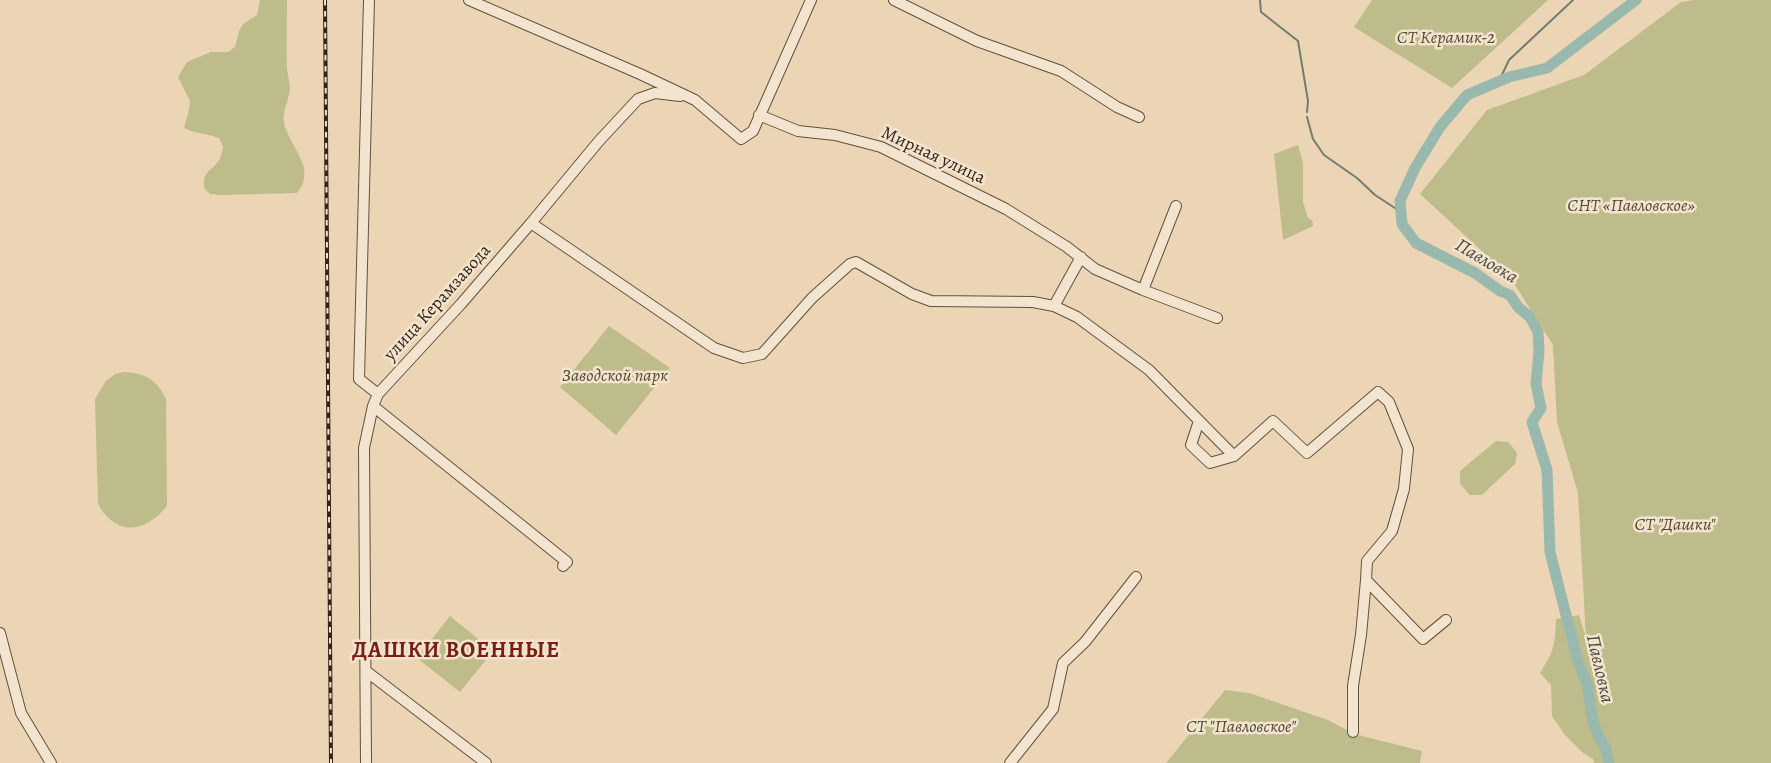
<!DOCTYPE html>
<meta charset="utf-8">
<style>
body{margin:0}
canvas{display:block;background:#ecd5b5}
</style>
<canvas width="1771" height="763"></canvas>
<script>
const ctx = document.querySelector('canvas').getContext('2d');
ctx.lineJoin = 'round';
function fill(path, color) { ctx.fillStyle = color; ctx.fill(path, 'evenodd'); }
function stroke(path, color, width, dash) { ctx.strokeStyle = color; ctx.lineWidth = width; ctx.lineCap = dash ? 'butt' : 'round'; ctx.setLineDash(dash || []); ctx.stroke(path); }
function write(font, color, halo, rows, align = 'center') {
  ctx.font = font + ' Alegreya,serif'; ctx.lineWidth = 5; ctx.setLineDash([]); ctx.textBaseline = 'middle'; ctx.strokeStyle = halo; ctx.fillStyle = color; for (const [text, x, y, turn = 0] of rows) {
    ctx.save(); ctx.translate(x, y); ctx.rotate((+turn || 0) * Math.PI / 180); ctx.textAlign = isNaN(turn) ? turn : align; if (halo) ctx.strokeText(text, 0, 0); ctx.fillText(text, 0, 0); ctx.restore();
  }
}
fill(new Path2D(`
 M260,0H287C287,23 286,47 287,70C288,76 290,82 290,89C289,100 282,111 284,123C289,147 318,168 297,193L221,195L210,194L204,188C203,172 208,173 217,163C221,159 222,153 223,147L220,139C208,133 196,134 184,128L189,110L190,101L178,77L187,62L211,52H228L235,47L239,31L243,24L257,15Z
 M1372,0H1548L1452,88L1354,27Z
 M1694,0H1771V763H1594V760L1582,752L1565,735L1552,716L1551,685L1540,673C1554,651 1555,645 1556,619L1579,615L1586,638L1578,493L1557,422L1553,345L1510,277L1420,194L1487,110L1584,75L1681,2Z
 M1298,145L1303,163V202L1308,218L1312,220L1313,226L1283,240L1274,154Z
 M609,326L670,368L616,435L560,387Z
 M124,372C146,373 157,380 166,399L167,506C145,533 116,537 98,504L95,399L106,381L115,374Z
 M1496,441L1508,442L1517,453L1515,464L1482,495H1470L1460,484V471Z
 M450,616L493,651L460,692L417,658Z
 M1225,690L1249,693L1328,720L1354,734L1422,751L1420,763H1166Z`), '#bdbc8a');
stroke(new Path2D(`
 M1260,0L1261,12L1298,41L1308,101L1307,112
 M1499,81L1509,60L1573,0
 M1307,117L1313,139L1324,155L1357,178L1375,195L1401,212`), '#717d71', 2);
stroke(new Path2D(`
 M1609,763L1605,746L1599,737L1593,722L1587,683L1578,662L1550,552L1547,470L1532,422L1541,408L1536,384L1539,351L1538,332L1530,317L1518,307L1510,295L1500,291L1475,273L1416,243L1402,224L1400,201L1415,168L1440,127L1467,95L1509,77L1547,68L1636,0`), '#99b9ae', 11);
const minor = new Path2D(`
 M369,0L359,379L378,394
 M469,0L640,74L695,100L741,139L753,131L811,0
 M894,0L977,41L1061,71L1117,107L1139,117
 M759,115L798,131L835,135L881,147L1006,209L1067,247L1095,269L1143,290L1217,318
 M531,223L599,141L638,99L655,93L680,96
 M1143,290L1176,206
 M1054,306L1081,257
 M373,406L567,562L563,566
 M1199,421L1191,445L1210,463L1234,456L1273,421L1307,453L1378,392L1389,402L1408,449L1404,489L1392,531L1367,561L1366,580L1423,639L1446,620
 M0,633L21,713L51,763
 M366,671L486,763
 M1353,732V686L1361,635L1366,580
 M366,763L364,448L373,406L378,394L461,304L531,223L714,348L743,358L762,354L812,298L850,264L856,262L912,294L931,301L1033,302L1054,306L1077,317L1149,370L1234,456
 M1010,763L1053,709L1063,663L1085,642L1136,577`);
stroke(minor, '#62503e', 12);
stroke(minor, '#f3e4cf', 10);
const rail = new Path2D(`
 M325,0L331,763`);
stroke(rail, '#342416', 4);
stroke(rail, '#f3e4cf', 2, [5.5]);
write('italic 18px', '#564a33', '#f3e4cf', [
 ["СТ Керамик-2",1446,39],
 ["СНТ «Павловское»",1631,207],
 ["Заводской парк",615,377],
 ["СТ \"Дашки\"",1675,526],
 ["СТ \"Павловское\"",1241,728]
]);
write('18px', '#342416', '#f3e4cf', [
 ["Мирная улица",933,156,25],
 ["улица Керамзавода",438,303,-48]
]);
write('italic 19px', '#4d493c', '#f3e4cf', [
 ["Павловка",1486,262,31],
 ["Павловка",1599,669,77]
]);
ctx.letterSpacing = '1px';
write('bold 22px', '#7a1f14', '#f3e4cf', [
 ["ДАШКИ ВОЕННЫЕ",456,652]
]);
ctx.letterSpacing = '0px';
</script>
